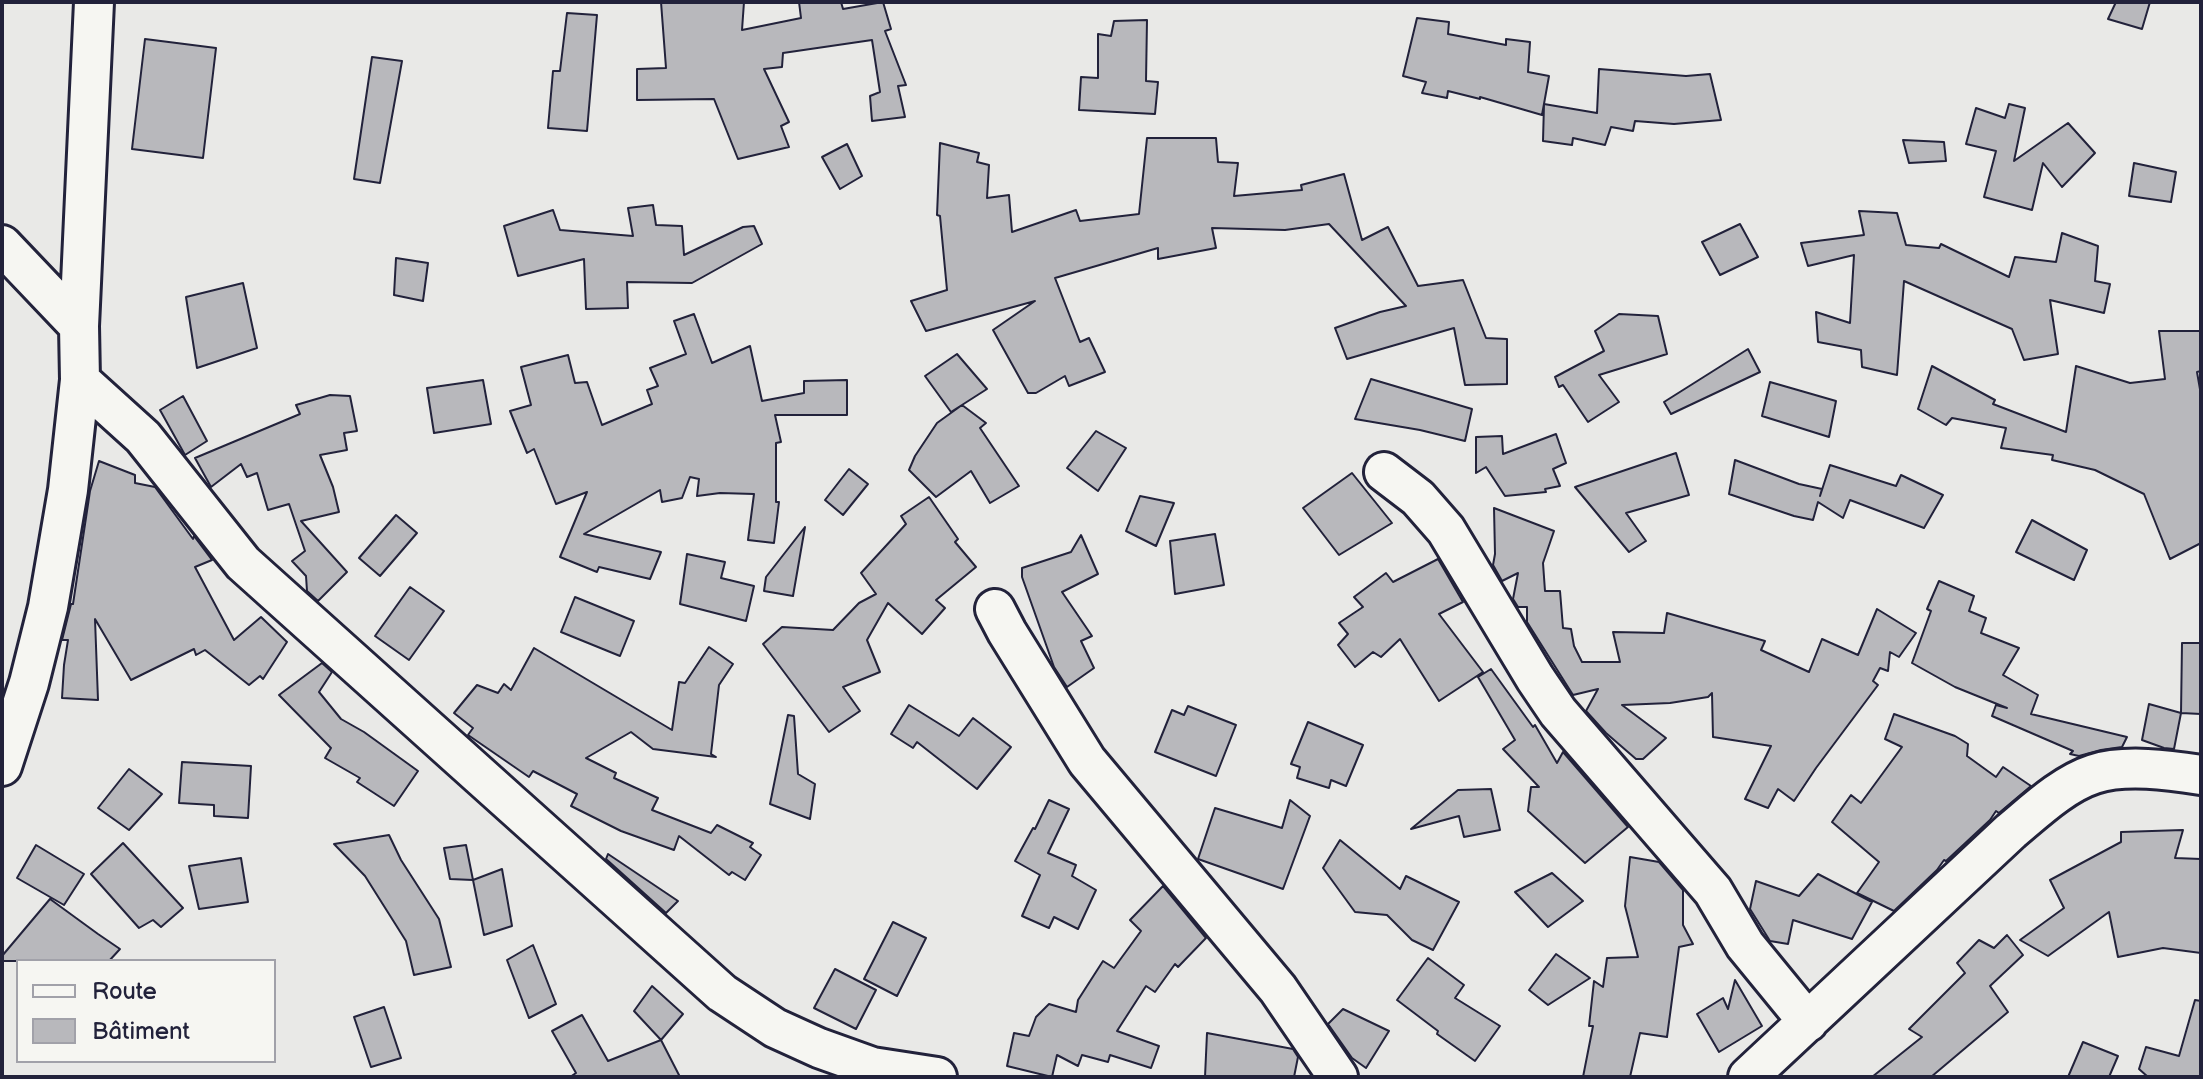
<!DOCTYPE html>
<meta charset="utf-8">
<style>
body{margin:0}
#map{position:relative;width:2203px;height:1079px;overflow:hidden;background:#e9e9e7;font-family:"Balsamiq Sans",sans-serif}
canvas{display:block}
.frame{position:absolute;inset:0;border:4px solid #22223b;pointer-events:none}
.legend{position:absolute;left:16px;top:959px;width:260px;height:104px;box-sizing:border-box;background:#f6f6f2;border:2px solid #a1a1a9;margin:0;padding:10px 14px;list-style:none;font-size:24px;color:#22223b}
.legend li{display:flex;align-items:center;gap:16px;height:40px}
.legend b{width:40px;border:2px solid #a1a1a9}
</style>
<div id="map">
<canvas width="2203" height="1079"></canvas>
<div class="frame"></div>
<ul class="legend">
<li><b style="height:10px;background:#f6f6f2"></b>Route</li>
<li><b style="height:22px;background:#b8b8bc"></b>Bâtiment</li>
</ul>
</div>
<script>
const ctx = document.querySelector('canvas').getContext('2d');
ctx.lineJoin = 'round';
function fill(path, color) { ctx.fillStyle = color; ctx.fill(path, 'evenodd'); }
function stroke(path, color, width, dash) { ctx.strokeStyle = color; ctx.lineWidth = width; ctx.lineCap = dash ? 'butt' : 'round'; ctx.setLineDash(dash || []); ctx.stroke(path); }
const building = new Path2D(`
 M661,2H744L742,30L801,18L799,2H841L843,9L883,2L891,29L885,31L906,85L898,86L905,117L872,121L870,96L880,92L872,40L783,53L782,67L764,69L789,122L781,126L789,147L738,159L714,99L637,100V69L666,68Z
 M2116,2H2150L2142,29L2108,19Z
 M567,13L597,15L587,131L548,128L553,71H560Z
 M1417,18L1449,22L1448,34L1506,45V39L1530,42L1528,72L1549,76L1542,115L1480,97V99L1448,91L1447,98L1422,93L1426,82L1403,76Z
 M1147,20L1146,81L1158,82L1155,114L1079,110L1081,77L1098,78V34L1111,36L1114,21Z
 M145,39L216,48L203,158L132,149Z
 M372,57L402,61L380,183L354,179Z
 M1599,69L1686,76L1710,74L1721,120L1674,124L1635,121L1633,131L1611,127L1605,145L1573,138L1572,145L1543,141L1544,104L1597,113Z
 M2009,104L2025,108L2014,161L2068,123L2095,153L2062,187L2043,163L2032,210L1984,197L1996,151L1966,144L1976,108L2005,118Z
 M1147,138H1216L1218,162L1238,163L1234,196L1302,190L1301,185L1344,174L1362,240L1388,227L1418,286L1463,280L1486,338L1507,339V384L1465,385L1454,328L1347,359L1335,328L1380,312L1406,306L1329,224L1285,230L1212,228L1216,248L1158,259V248L1055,278L1080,342L1089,338L1105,372L1069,386L1065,376L1036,393H1028L993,330L1035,301L926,331L911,301L947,290L940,216L937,215L940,143L979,153L977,162L989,165L987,198L1009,195L1012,232L1076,210L1080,221L1139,214Z
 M1903,140L1944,142L1946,161L1909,163Z
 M847,144L862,176L840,189L822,157Z
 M2134,163L2176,172L2171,202L2129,196Z
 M653,205L656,225L682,226L684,255L743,227L754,226L762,244L692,283L627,282L628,308L586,309L584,259L518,276L504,226L553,210L560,230L633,236L628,208Z
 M1859,211L1897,213L1906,245L1939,248L1941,244L2009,277L2015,257L2056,262L2062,233L2098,246L2095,281L2110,284L2104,313L2050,300L2058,354L2024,360L2012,329L1904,281L1897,375L1862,367L1861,350L1818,342L1816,312L1850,323L1854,255L1808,266L1801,243L1864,235Z
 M1740,224L1758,257L1720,275L1702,242Z
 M396,258L428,263L423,301L394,295Z
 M243,283L257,348L197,368L186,297Z
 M694,314L712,363L750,346L762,401L804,393V381L847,380V415H775L781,442L776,443V502H779L774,543L748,540L754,494L720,493L697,496L699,479L690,477L682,498L662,502L660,490L584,534L661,552L650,579L599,567L597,572L560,557L587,492L556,504L534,449L527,453L510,411L531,405L521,367L568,355L575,383L587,382L602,425L652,404L647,390L658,386L650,368L686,354L674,321Z
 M1619,314L1658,316L1667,354L1599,375L1619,402L1588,422L1563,385L1559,387L1555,377L1604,351L1595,331Z
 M2159,331H2201V371L2197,372L2201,395V543L2170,559L2144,494L2095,470L2052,460L2053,455L2001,448L2006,428L1952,418L1946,425L1918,409L1932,366L1995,400L1993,404L2066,432L2076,366L2130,383L2165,379Z
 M1748,349L1760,372L1671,414L1664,402Z
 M957,354L987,389L951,412L925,376Z
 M1371,379L1472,409L1465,441L1420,430L1355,419Z
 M483,380L491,424L434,433L427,388Z
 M1770,382L1836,401L1829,437L1762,416Z
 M330,395L350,396L357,431L344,433L347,450L320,455L333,487L339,512L301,521L347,572L318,601L307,591L306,576L292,561L305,551L289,504L268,510L257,473L247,477L241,464L211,487L195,458L300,414L296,405Z
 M183,396L207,441L185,455L160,410Z
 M962,405L986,423L980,428L1019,486L990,503L971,471L936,497L909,470L915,456L937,423Z
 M1096,431L1126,448L1098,491L1067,468Z
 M1556,434L1566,463L1553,469L1560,486L1545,489L1546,492L1505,496L1486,467L1476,473V437L1502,436L1503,454Z
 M1676,453L1689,495L1626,513L1646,541L1629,552L1575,487Z
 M1735,460L1799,484L1822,489L1820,496L1830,465L1896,486L1901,475L1943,495L1924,528L1850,500L1843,518L1818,502L1813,520L1794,516L1729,494Z
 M99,461L135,475V483L155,487L193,539L194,536L212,560L195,567L234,640L261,617L287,642L263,679L260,676L249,685L205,650L196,655L194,649L131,680L95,619L98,700L62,698L64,665L68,640H62L71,604H73L90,491Z
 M849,469L868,484L843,515L825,500Z
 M1352,473L1392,523L1339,555L1303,508Z
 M1140,496L1174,503L1156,546L1126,531Z
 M929,497L958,539L955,542L976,567L936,600L945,608L922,634L888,603L867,640L880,672L843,687L860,711L829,732L763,644L782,627L833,630L859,603L876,594L861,573L906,524L901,516Z
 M1494,508L1554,531L1543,563L1545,591H1560L1563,628L1571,629L1574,646L1582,662H1620L1613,632L1664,633L1667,613L1765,641L1761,650L1809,672L1822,639L1858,655L1877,609L1916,633L1899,657L1890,652L1888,671L1880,668L1873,681L1878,685L1816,768L1794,801L1778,789L1768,808L1745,799L1771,746L1713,737L1712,693L1708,697L1670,703L1622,705L1666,738L1643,759H1636L1606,733L1586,711L1598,689L1573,695L1527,622V607H1518L1513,599L1518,573L1502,581L1493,565L1495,554Z
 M396,515L417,533L380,576L359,558Z
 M2032,520L2087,550L2074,580L2016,552Z
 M805,527L793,596L764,591L766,577Z
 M1215,534L1224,585L1175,594L1170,541Z
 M1081,535L1098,574L1062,592L1092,636L1081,641L1094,668L1067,687L1054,667L1022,577V568L1071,552Z
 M687,554L725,562L721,578L754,586L746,621L680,604Z
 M1438,559L1463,602L1439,614L1483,672L1439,701L1400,639L1381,657L1373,652L1355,667L1338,645L1348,634L1339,623L1363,607L1354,597L1386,573L1393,582Z
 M1939,581L1974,596L1969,611L1986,618L1981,633L2019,648L2003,675L2038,695L2031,714L2127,737L2122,747L2101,750L2079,756L2070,754L2073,751L1992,716L1996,705L2007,708L1955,687L1912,663L1931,611L1927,609Z
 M410,587L444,611L409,660L375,636Z
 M575,597L634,621L620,656L561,632Z
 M2182,643H2201V714L2181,713Z
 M709,647L733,664L719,685L711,754L716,757L653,749L631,732L586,758L616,773L614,778L658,798L652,810L711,833L717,825L753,843L750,847L761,855L745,880L732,872L729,875L679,836L674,850L621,831L571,806L577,794L533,771L529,777L468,735L473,728L454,713L477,685L498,693L504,684L511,690L534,648L672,730L679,682L685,683Z
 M322,663L332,672L319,692L341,719L364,732L418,771L394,806L357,782L360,778L325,758L331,748L279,695Z
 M1491,669L1533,727L1535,725L1557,763L1563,752L1628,827L1585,863L1528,811L1531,787H1539L1503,749L1515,740L1478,677Z
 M2149,704L2181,713L2174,749L2164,748L2142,740Z
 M909,705L959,736L973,718L1011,747L977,789L917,742L913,748L891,734Z
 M1188,706L1236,725L1216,776L1155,752L1172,710L1184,715Z
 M1894,714L1955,736L1968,744L1967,756L1996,777L2003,767L2031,786L1999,813L1996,811L1990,820L1946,861L1944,860L1937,870L1894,911L1857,893L1879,862L1832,822L1851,795L1861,803L1902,747L1885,739Z
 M788,715L794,716L798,774L815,784L810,819L770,804Z
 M1308,722L1363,745L1346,786L1331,780L1329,788L1297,778L1300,767L1291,764Z
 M182,762L251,766L248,818L214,816V805L179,803Z
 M129,769L162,794L129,830L98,808Z
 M1491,789L1500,830L1464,837L1459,816L1411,829L1458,790Z
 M1049,800L1069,809L1048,853L1076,865L1072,876L1096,890L1078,929L1054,917L1049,928L1022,916L1040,875L1015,861L1033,828L1035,829Z
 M1290,800L1310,816L1283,889L1198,859L1215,808L1282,828Z
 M2183,830L2175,858L2201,859V953L2163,948L2118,957L2109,912L2048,956L2020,940L2064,908L2050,880L2121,842V832Z
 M389,835L401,860L439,919L451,967L414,975L406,941L365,876L334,844Z
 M1340,840L1400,889L1406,876L1459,902L1433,950L1412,940L1387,915L1355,912L1323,868Z
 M123,843L183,908L161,927L153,920L139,928L91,874Z
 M36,845L84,874L64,905L17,878Z
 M466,845L473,880L450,879L444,848Z
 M608,854L678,901L666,913L606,859Z
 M1630,857L1659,862L1683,890V925L1693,944L1679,947L1667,1037L1640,1033L1630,1077H1583L1593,1026H1589L1594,981L1603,987L1607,958L1638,957L1625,906Z
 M241,858L248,902L199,909L189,866Z
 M502,869L512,926L484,935L473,880Z
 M1552,873L1583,901L1548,927L1515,892Z
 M1818,874L1872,902L1852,939L1793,920L1788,944L1770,941L1750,909L1756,881L1799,896Z
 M1163,886L1206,938L1178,967L1175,964L1155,992L1146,986L1117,1031L1159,1046L1151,1068L1110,1055L1108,1062L1082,1055L1078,1066L1057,1055L1052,1077L1007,1066L1014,1033L1029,1036L1036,1017L1049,1004L1076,1012L1078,1000L1103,961L1114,968L1141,931L1130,920Z
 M50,899L98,934L120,949L109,961H2V956Z
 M893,922L926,938L897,996L864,979Z
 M2007,935L2023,955L1990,986L2008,1012L1931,1077H1872L1922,1037L1909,1029L1965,973L1957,963L1979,940L1994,948Z
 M533,945L556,1004L529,1018L507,960Z
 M1556,954L1590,978L1548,1005L1529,990Z
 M1428,958L1464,985L1455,998L1500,1026L1475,1061L1437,1034L1438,1031L1397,1000Z
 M835,969L876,990L856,1029L814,1008Z
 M1735,980L1762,1026L1719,1052L1697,1014L1723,998L1728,1009Z
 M652,986L683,1014L661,1040L634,1011Z
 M2195,1000L2201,1001V1077H2148L2139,1069L2146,1047L2179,1056Z
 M384,1007L401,1058L371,1067L354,1017Z
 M1343,1009L1389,1031L1366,1068L1352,1058L1328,1024Z
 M582,1015L608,1061L661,1040L680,1077H570L576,1073L552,1031Z
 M1207,1033L1293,1049L1298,1057L1294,1077H1205Z
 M2083,1042L2118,1056L2109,1077H2068Z`);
fill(building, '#b8b8bc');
stroke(building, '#22223b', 2);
const minor = new Path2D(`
 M2,245L79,326
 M80,380L143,437L243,563L722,993L775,1028L819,1048L872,1067L937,1077
 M1384,472L1418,498L1446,530L1535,678L1558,712L1713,891L1745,945L1808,1022
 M995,609L1007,632L1087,761L1278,989L1338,1077
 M2,766L29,683L48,607L68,490L80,380L79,326L94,2
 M1748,1077L2011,831C2035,811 2063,784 2094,774C2125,764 2169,770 2201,775`);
stroke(minor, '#22223b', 44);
stroke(minor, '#f6f6f2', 38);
</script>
